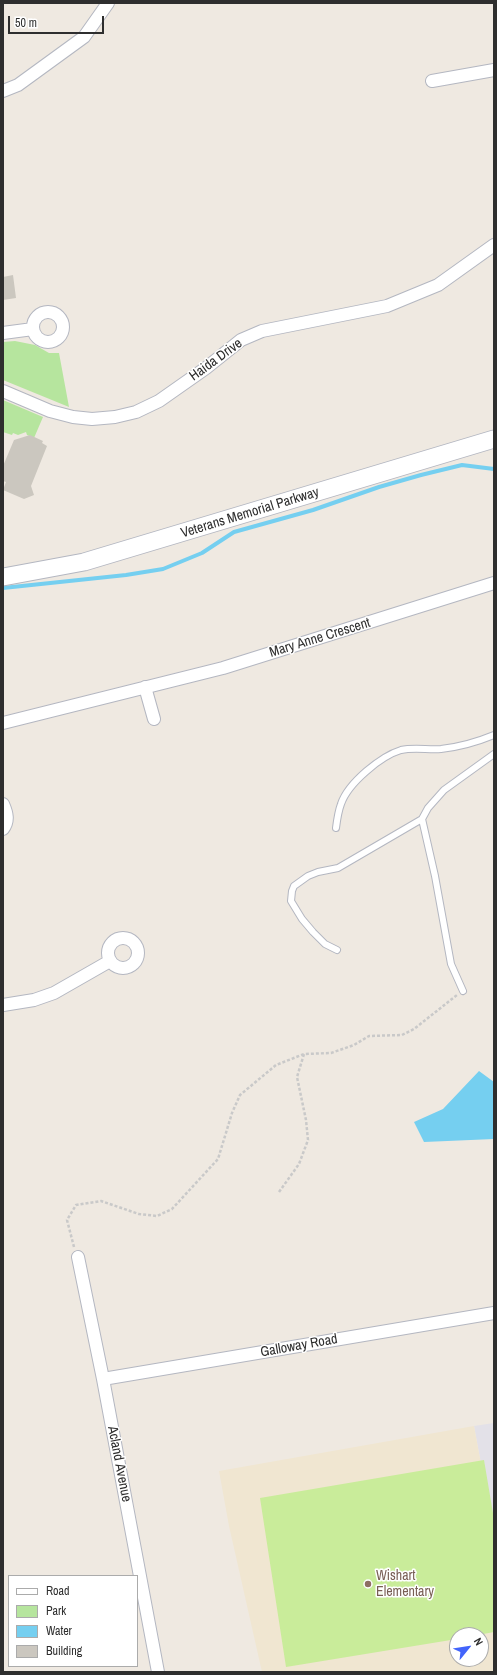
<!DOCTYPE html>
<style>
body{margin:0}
#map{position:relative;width:497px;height:1675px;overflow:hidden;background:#efe9e1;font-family:"Archivo Narrow",sans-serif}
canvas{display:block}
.frame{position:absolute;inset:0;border:4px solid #2e2e2e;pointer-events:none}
.legend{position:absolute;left:8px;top:1575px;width:130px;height:92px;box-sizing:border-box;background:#fff;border:1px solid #ababab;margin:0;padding:5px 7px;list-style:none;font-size:12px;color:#2e2e2e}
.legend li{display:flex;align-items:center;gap:8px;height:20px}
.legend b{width:20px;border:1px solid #ababab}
.north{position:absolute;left:449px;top:1627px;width:40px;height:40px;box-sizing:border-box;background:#fff;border:1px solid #ababab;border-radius:50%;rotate:60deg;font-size:11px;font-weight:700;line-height:16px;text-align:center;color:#2e2e2e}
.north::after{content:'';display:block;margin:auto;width:14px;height:18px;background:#4264fb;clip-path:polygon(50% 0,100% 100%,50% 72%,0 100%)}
.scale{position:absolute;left:8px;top:16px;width:96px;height:18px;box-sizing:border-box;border:2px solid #2e2e2e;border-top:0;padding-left:5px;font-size:12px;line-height:14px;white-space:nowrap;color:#2e2e2e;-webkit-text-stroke:3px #fff;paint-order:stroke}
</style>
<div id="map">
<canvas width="497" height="1675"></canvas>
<div class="frame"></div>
<ul class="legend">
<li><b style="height:5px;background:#fff"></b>Road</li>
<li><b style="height:11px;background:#b6e59e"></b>Park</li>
<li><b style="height:11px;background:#75cff0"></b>Water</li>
<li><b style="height:11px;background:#cbc7bf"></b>Building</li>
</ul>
<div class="north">N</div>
<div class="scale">50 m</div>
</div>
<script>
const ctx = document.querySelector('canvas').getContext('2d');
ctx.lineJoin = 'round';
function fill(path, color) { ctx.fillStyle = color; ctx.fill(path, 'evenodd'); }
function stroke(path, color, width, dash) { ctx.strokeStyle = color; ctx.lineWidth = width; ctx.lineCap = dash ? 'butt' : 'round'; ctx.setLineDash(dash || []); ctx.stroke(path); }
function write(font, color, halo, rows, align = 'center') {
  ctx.font = font + ' "Archivo Narrow",sans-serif'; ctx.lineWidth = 3; ctx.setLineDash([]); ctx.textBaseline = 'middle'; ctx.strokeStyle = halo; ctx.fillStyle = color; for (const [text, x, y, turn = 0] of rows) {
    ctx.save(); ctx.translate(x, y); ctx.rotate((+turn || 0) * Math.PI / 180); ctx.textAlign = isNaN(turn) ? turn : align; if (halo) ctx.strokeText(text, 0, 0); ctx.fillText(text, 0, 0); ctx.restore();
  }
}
fill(new Path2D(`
 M494,1423V1534L474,1426Z`), '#e3e1e8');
fill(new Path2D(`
 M474,1426L494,1534V1672H262L229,1526L219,1471ZM457,1635H481V1659H457Z`), '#f0e6d1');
fill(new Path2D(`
 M15,341L35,345L49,353H59L69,407L3,380V342Z
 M3,400L43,417L34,438L27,435L26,432L18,435L13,433L12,435L3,432Z`), '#b6e59e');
fill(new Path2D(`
 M484,1460L494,1519V1632L478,1635H457V1639L286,1667L260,1498Z`), '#c9ec9a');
fill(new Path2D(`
 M479,1071L494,1082V1139L424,1142L414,1122L443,1109Z`), '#75cff0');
stroke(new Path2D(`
 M3,588L126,575L163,569L202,553L234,532L313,510L379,487L421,475L462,465L494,469`), '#75cff0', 4);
fill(new Path2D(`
 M13,275L16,298L3,300V277Z
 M30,435L43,441L42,443L47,446L31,486L34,495L24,499L3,490L6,482L3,481V466L14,440Z`), '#cbc7bf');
const lane = new Path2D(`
 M422,819L435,876L451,964L463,991
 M336,828C337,820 338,812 341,804C348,783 381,756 401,750C414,747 428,750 441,749C459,747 477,742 494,735
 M337,950L325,944L313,932L302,919L291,901L292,891L294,886L308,876L318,872L338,868L422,819L428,808L444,790L494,754`);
const street = new Path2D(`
 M432,81L494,70
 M3,91L18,85L84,37L108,3
 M33 327a15 15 0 1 1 30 0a15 15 0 1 1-30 0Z
 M3,333L33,329
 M3,391L50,411L73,417L92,419L115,417L136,412L159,401L206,368L241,340L262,331L387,306L438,285L494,245
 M145,687L154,719
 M3,723L223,668L494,583
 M3,804C7,813 9,821 3,829
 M108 953a15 15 0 1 1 30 0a15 15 0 1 1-30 0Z
 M3,1005L34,1000L54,993L110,961
 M78,1257L103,1379L158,1672
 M103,1379L494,1313`);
const secondary = new Path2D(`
 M3,577L84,562L494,439`);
stroke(lane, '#b4b7c1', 8);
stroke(street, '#b4b7c1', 14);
stroke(secondary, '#b4b7c1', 19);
stroke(new Path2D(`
 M279,1192L299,1164L308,1140L306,1120L297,1077L304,1054L331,1053L354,1045L369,1036L402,1035L414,1029L457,995
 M74,1247L67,1220L76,1205L101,1201L139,1214L157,1216L172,1209L218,1159L232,1113L240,1095L276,1065L304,1054`), '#c9c9c9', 2.5, [3, 2]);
stroke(lane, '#fff', 6);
stroke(street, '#fff', 12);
stroke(secondary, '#fff', 17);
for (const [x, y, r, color] of [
 [368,1584,4,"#8d6e63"]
]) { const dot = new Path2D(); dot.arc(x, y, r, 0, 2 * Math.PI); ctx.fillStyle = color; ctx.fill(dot); stroke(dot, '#fff', 1.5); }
write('14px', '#2e2e2e', '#fff', [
 ["Haida Drive",216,360,-36],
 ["Veterans Memorial Parkway",250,513,-17],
 ["Mary Anne Crescent",320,638,-17],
 ["Galloway Road",299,1346,-10],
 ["Acland Avenue",119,1464,79]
]);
write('14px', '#785e54', '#fff', [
 ["Wishart",376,1576],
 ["Elementary",376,1592]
], 'left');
</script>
